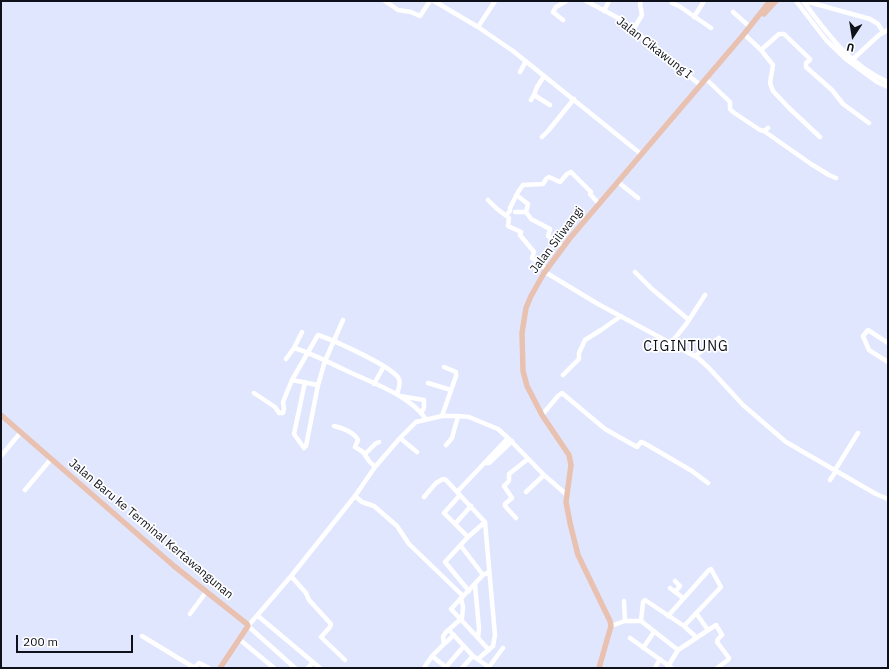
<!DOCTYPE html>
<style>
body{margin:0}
#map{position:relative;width:889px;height:669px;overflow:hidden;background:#e1e6ff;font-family:"IBM Plex Sans",sans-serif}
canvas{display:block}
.frame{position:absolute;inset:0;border:2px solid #0e101a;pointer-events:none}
.north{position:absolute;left:833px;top:16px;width:40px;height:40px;-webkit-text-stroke:3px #fff;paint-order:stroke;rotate:192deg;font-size:11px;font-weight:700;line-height:16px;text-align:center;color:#0e101a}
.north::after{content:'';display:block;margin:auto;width:14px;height:18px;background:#0e101a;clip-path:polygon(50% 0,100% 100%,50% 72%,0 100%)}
.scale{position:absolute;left:16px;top:635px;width:117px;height:18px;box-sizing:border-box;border:2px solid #0e101a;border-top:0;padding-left:5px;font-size:12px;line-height:14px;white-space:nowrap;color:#0e101a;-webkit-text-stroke:3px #fff;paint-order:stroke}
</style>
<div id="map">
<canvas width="889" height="669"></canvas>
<div class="frame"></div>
<div class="north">U</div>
<div class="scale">200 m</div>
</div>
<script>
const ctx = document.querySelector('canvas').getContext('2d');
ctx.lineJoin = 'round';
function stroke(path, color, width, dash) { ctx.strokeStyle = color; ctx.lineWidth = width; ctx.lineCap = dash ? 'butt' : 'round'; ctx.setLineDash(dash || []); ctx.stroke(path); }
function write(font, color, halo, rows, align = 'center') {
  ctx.font = font + ' "IBM Plex Sans",sans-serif'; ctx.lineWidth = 3.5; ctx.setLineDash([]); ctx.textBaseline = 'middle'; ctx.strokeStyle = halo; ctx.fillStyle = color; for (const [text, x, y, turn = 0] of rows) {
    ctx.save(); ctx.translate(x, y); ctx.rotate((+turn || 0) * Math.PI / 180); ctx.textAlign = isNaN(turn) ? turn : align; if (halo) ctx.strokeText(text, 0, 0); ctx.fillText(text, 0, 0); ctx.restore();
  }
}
stroke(new Path2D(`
 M385,1L398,10L411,12L420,16L430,1
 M434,1L478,27L513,51L641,154
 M586,1L622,20L700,85
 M796,1L826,40L847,60L877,82L888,87
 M803,1C827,33 849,65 888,82
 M805,1L870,19L878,24L883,32
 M672,3L679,6L711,28
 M604,11L609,1
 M733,12L750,27
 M694,17L704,1
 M563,20L553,12L556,7L566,1
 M478,27L495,1
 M633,30L642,15L640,4L641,1
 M744,34L761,50L773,65L770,83L773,91L789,108L820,137
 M761,50L779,34H784L810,59V60L806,63V67L832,90L843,104L869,123
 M853,59L879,35L888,30
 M520,72L526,61
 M706,79L730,102V109L733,112L760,130L764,131L768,128
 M534,95L537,87L544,76
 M531,100L534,95L550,105
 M764,131L811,164L829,175L836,178
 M542,137L548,131L574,99
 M618,182L638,198
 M519,197L528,204L526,212
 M488,200L496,208L509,218L508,226L521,232L520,235L534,252L532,258L546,269
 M515,212H526L531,219L550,229L548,236L563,247
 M506,215L510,211V208L518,192L523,185L543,184L546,179L549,177L560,182L567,174L571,172L591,192L590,194L599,204
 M545,272L598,304L698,358L708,367L743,405L786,442L876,494L888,499
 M635,272L652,289L689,320
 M671,343L687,323L705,295
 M888,343L868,330L863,336L869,350L888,362
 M294,348C309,352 330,363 345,370C372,383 408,394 426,419
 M695,356L719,338
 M286,359L294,348L302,332
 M563,375L579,359V353L585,340L601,330L621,316
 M292,380L318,385
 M305,382L294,434L304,448L306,446L318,385L325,361L343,320
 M428,383L451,390
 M374,384L384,366
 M254,393L275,407L279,413H283L284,409L283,402L292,380L318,335C333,340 394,367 399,379C401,384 398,390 397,394
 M400,396L424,400V408L421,413
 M542,415L558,396L562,393L605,429L637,447L641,442L644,443L692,471L708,483
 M442,416L456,376V372L444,367
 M334,426C342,428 354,432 358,440L355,447L363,452L369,461L375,467
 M400,438L417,452
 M446,445L452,438L458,416
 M365,454L375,444L379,442
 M1,456L21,432
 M484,463H489L512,441
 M835,470L858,433
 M830,480L836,471
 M25,490L51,459
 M526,492L544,475
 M460,495L444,513L468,537
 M355,496L362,502L374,506L397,526L409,544L463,596
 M424,497L436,483L443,479L446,480L457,492
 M516,518L505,506V504L512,498L504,486L509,481V474L528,459
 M455,524L471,506
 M461,546L483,575
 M291,576L306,593L309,600L331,624L330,627L321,637L345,660
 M675,581L680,586L675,592
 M475,584L479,629L478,638L489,650
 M670,588L683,598
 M469,591L445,562L468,537L485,522
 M624,601L625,621
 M696,613L708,630
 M190,614L206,592
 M258,616L320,668
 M668,616L709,570L711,569L721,587L684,626
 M641,621L643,602L645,600L684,626L696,637
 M611,626L625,621H641L678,650L716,625L722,635L718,639L717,642L729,658L728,660L717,668
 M449,630L473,656L490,668
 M142,636L193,667H195L199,663L209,668
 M478,638L451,609L483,575L489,572
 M630,638L672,668
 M239,639L274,668
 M444,644L454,635
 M643,648L654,632
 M432,656L447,668
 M478,659L493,646L495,635L485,522L457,492L508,438
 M446,667L464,646
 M489,667L503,648
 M295,668L248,626L292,575L355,496L375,467L400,438L416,422L442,416H458L469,417L498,429L508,438L544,475L567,495
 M308,668L313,662
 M424,668L432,656L444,644L443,637L446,632L462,618L463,607L461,598
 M462,668L473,656
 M655,668L660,659
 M667,668L678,650`), '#fff', 4.5);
stroke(new Path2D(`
 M764,14L776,1
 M1,415L174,566L247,624L248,626L220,668
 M599,668L611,626L610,621L578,555L570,523L566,502L571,465L569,455L542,415L527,386L523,371L522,333L526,308L531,296L544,273L570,238L744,34L770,1`), '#e9c1b0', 5.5);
write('12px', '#0e101a', '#fff', [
 ["Jalan Cikawung I",654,48,38],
 ["Jalan Siliwangi",557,240,-53],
 ["Jalan Baru ke Terminal Kertawangunan",151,529,40]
]);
ctx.letterSpacing = '1px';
write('14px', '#0e101a', '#fff', [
 ["CIGINTUNG",686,347]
]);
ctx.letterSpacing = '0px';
</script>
